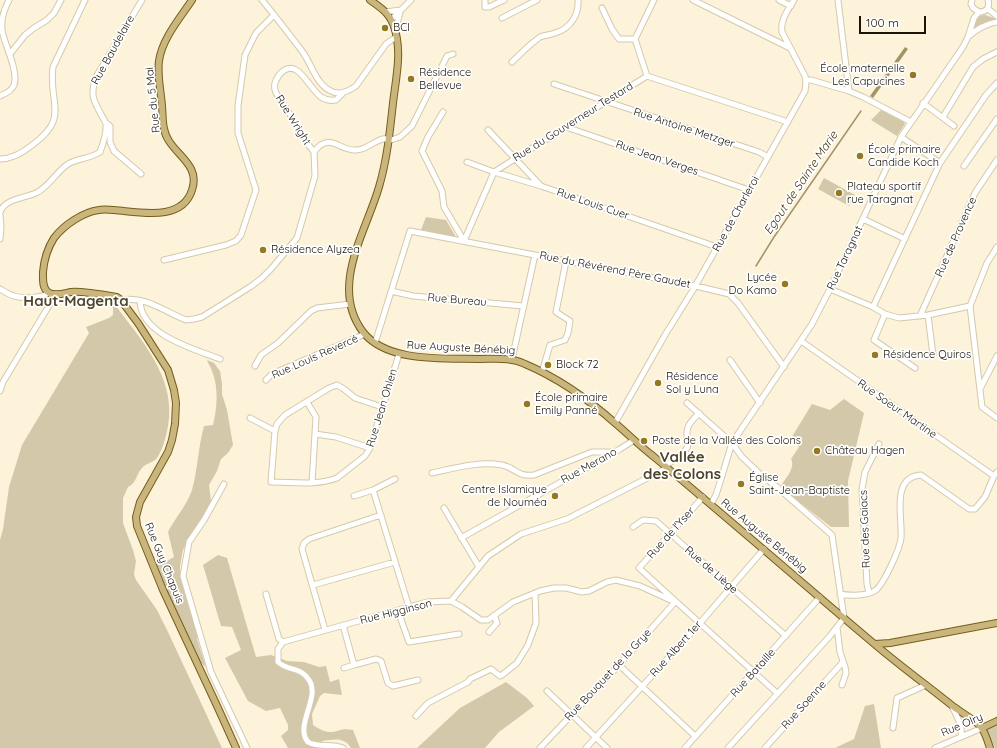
<!DOCTYPE html>
<meta charset="utf-8">
<style>
body{margin:0}
#map{position:relative;width:997px;height:748px;overflow:hidden;background:#fdf3da;font-family:Quicksand,sans-serif}
canvas{display:block}
.scale{position:absolute;left:859px;top:16px;width:67px;height:18px;box-sizing:border-box;border:2px solid #181409;border-top:0;padding-left:5px;font-size:12px;line-height:14px;white-space:nowrap;color:#181409;-webkit-text-stroke:3px #fff;paint-order:stroke}
</style>
<div id="map">
<canvas width="997" height="748"></canvas>
<div class="scale">100 m</div>
</div>
<script>
const ctx = document.querySelector('canvas').getContext('2d');
ctx.lineJoin = 'round';
function fill(path, color) { ctx.fillStyle = color; ctx.fill(path, 'evenodd'); }
function stroke(path, color, width, dash) { ctx.strokeStyle = color; ctx.lineWidth = width; ctx.lineCap = dash ? 'butt' : 'round'; ctx.setLineDash(dash || []); ctx.stroke(path); }
function write(font, color, halo, rows, align = 'center') {
  ctx.font = font + ' Quicksand,sans-serif'; ctx.lineWidth = 3.5; ctx.setLineDash([]); ctx.textBaseline = 'middle'; ctx.strokeStyle = halo; ctx.fillStyle = color; for (const [text, x, y, turn = 0] of rows) {
    ctx.save(); ctx.translate(x, y); ctx.rotate((+turn || 0) * Math.PI / 180); ctx.textAlign = isNaN(turn) ? turn : align; if (halo) ctx.strokeText(text, 0, 0); ctx.fillText(text, 0, 0); ctx.restore();
  }
}
fill(new Path2D(`
 M985,15L994,18V21L971,31L977,16Z
 M881,110L904,122L905,124L897,136L871,120Z
 M824,178L855,195L849,206L818,189Z
 M426,217L446,220L456,237L421,230Z
 M113,302C140,339 177,377 168,426C166,437 163,449 157,458C153,463 146,463 142,468C136,474 137,483 128,487L123,498V523L133,550L136,561L134,574L136,580L157,610L168,632L222,748H0V540L3,529L9,487L22,445L89,333L86,327L109,318L113,315Z
 M207,360L214,363L220,371L222,384V394L227,410L233,445L228,453L221,459L217,471L209,485L211,501L205,514L190,536L183,550L180,566V577L185,594L188,595L200,635L197,639L206,667L194,657L152,564H161L174,557L168,532C175,518 187,505 192,490C198,469 198,447 204,426L213,425C217,409 219,388 212,371C211,367 208,364 207,360Z
 M844,399L864,413L848,481L849,527H831L780,487C785,479 796,468 791,459L799,447L790,440L812,404L830,410Z
 M218,555L227,558L256,657L271,655L287,661L304,662L319,667L326,666L330,682L339,679L342,695L324,693L320,696L312,714L313,725C336,740 334,726 353,730L360,748H351C344,736 332,740 322,741L321,748H288L281,736L288,730V725L280,708L266,711L248,701L225,658L241,650L232,627L221,626L203,565Z
 M506,682L527,698L534,706L499,732L485,748H417L460,708Z
 M874,704L881,748H835L854,739L865,706Z
 M997,726V748H995L986,731L988,729Z`), '#d3c8aa');
fill(new Path2D(`
 M905,47L908,49L873,98L870,96Z`), '#a49367');
stroke(new Path2D(`
 M756,266L774,237L861,111`), '#a49367', 1.5);
const minor = new Path2D(`
 M262,0C276,17 289,34 302,51C312,64 316,86 333,92C341,95 349,91 356,86L386,44L396,37
 M485,0V7H489L504,0
 M693,0L790,48
 M779,0L791,6
 M838,0L849,91
 M972,0L971,4L973,8L979,12C987,12 990,7 988,0
 M602,8L612,29L619,39H635
 M988,9L997,16
 M385,12L401,10
 M502,18L537,0
 M391,20L411,0
 M395,31L400,12
 M969,36C977,29 986,24 997,22
 M10,54L25,35L34,28L47,20L54,13L61,0
 M512,62C521,53 530,44 540,37C545,35 550,35 555,33C570,29 579,15 578,0
 M647,76L788,122
 M806,80H811L849,91L863,97L911,122
 M554,84L759,152L768,157
 M0,96C5,94 12,91 14,85C19,71 4,44 2,30C1,19 4,9 9,0
 M923,103L954,126
 M443,112L428,137L422,151L442,191L444,207L464,241
 M943,117L973,67L983,59L997,52
 M106,123L110,126V142L114,151L141,174
 M566,127L749,190
 M488,130L540,185
 M901,137L940,163
 M388,141L400,137L412,126L447,56L453,54
 M314,152L307,143L293,119L276,93C273,86 275,81 279,75C297,54 308,88 321,97C326,100 331,101 336,100L343,93
 M0,159C11,159 22,153 31,146C71,117 48,105 53,67L85,0
 M467,162L494,172L541,186L717,247
 M964,166L997,119
 M0,213C3,199 25,198 36,193C50,186 56,172 68,164C78,158 90,159 100,152C103,144 107,133 106,124C105,121 103,118 102,116C93,100 90,95 96,77L142,0
 M0,215L1,227L0,239
 M863,219L905,239
 M464,241L494,172L647,76L635,39L654,0
 M164,260L226,245L236,241L241,235L256,190L238,133V106L245,55L256,33L274,15
 M0,289C5,292 10,295 14,296C24,299 41,298 49,293
 M830,289L873,307L885,314L899,318L928,315L970,306L982,407L997,418
 M391,291L413,296L523,306
 M122,300C144,295 167,313 186,320L194,319L202,317L250,287L262,278L271,269L297,238L315,176L314,152C329,131 339,151 356,150C369,150 376,137 388,139
 M140,301C141,335 194,349 220,359
 M970,306L987,263L997,247
 M873,307L940,163L986,95L997,83
 M885,314L874,340L915,368
 M928,315L933,355
 M920,316L975,193L997,160
 M801,341L994,476
 M375,343L410,231L696,286L729,294L738,303L784,367
 M512,359L535,255
 M730,360L760,403
 M255,366L261,355L278,343L311,311L317,308L350,304
 M542,372L550,345L565,340L568,333L570,321L556,312L566,261
 M266,380L272,374L365,334
 M981,387L997,356
 M0,391L3,382L56,294
 M307,402L316,417L312,483
 M687,403L732,443L742,457L761,475L777,487L832,535L844,618L830,636L728,748
 M382,407L355,398L344,389L337,385L329,388L285,415L277,424L275,431L271,482C293,482 316,486 337,478L365,456L370,448L399,354
 M250,418L275,431
 M615,423L665,335L693,290L805,91L806,83L805,76L782,32C780,20 788,10 794,0
 M315,434L336,437L370,448
 M665,466C672,461 683,455 687,448C689,443 687,439 687,435C686,425 693,420 699,413
 M432,473C455,468 479,461 502,465C516,468 517,477 534,475L592,452H611
 M224,484L204,520L189,542L183,576L211,672L247,748
 M373,490L395,479
 M354,496L373,490L409,607
 M703,497L639,568L777,693
 M711,504L716,495L732,443L812,324L830,289L901,137L963,47L968,37L974,18L979,12
 M444,508L479,567
 M633,527L643,520L656,521L786,636
 M461,538L620,449L631,442L633,439
 M313,585L395,562
 M869,593L867,584L862,489L865,472L879,444
 M266,594L279,639L283,642
 M840,594C850,596 868,596 876,590C884,583 900,549 901,538C903,519 890,477 921,475L969,509H975L985,497L994,476L997,472
 M451,601L488,556L521,534L567,519L667,468
 M398,611L409,642L459,634
 M343,625L354,665L376,659L381,661L388,683L393,686L418,680
 M837,627L840,652L845,667L846,673L842,685
 M325,630L302,549L304,543L309,539L381,515
 M489,632L497,623L494,615
 M619,665L695,736
 M344,668L354,665
 M547,691L607,748
 M952,706C956,715 963,726 961,736
 M416,716L428,703L468,682L470,679L491,669L500,676L502,675L517,663L528,645L536,623L535,593
 M893,728L897,698L926,685
 M343,748C332,743 317,748 308,742C294,726 321,697 309,680C300,666 289,672 278,662V649L283,642L427,602L451,601L462,607L481,620H488L513,602L540,591L554,588H566L582,592L589,591L607,582L616,580L640,586L675,602
 M540,748L619,665L675,602
 M586,748L700,623L764,549
 M685,748L820,597
 M765,748L843,662
 M935,748L982,728`);
const major = new Path2D(`
 M192,0C180,18 162,39 159,61C157,75 161,92 162,106C163,118 162,131 169,141C179,157 200,167 192,190C182,222 140,212 114,210C110,210 104,209 99,210C83,212 64,225 54,238C47,249 44,260 43,272C43,279 42,288 48,292C54,297 65,293 71,292C82,291 105,295 117,297L120,299L138,323L168,370L174,390L176,403L175,424L172,440L168,452L140,502L136,517L137,526L163,590L218,708L236,748
 M370,0C380,7 389,13 393,24C403,49 396,77 393,103C390,131 387,160 379,187C366,232 329,287 363,332C387,363 445,358 480,359C496,359 511,357 525,364C558,378 588,399 615,423C628,434 640,446 653,456C729,519 803,584 878,647C903,668 929,687 954,707C962,713 975,720 981,727C985,732 988,742 990,748
 M875,644L890,643L997,623
 M982,728L997,721`);
stroke(minor, '#d5c9ab', 7);
stroke(major, '#745e1b', 8);
stroke(minor, '#fff', 5);
stroke(major, '#cab67c', 6);
for (const [x, y, r, color] of [
 [385,28,4,"#95781f"],
 [913,75,4,"#95781f"],
 [411,79,4,"#95781f"],
 [860,156,4,"#95781f"],
 [839,193,4,"#95781f"],
 [263,250,4,"#95781f"],
 [785,284,4,"#95781f"],
 [875,355,4,"#95781f"],
 [548,365,4,"#95781f"],
 [658,383,4,"#95781f"],
 [527,404,4,"#95781f"],
 [644,441,4,"#95781f"],
 [817,451,4,"#95781f"],
 [741,484,4,"#95781f"],
 [555,496,4,"#95781f"]
]) { const dot = new Path2D(); dot.arc(x, y, r, 0, 2 * Math.PI); ctx.fillStyle = color; ctx.fill(dot); stroke(dot, '#fff', 1.5); }
write('11px', '#181409', '#fff', [
 ["BCI",393,28],
 ["École maternelle",905,69,"right"],
 ["Les Capucines",905,82,"right"],
 ["Résidence",419,73],
 ["Bellevue",419,86],
 ["École primaire",868,150],
 ["Candide Koch",868,163],
 ["Plateau sportif",847,187],
 ["rue Taragnat",847,200],
 ["Résidence Alyzea",271,250],
 ["Lycée",777,278,"right"],
 ["Do Kamo",777,291,"right"],
 ["Résidence Quiros",883,355],
 ["Block 72",556,365],
 ["Résidence",666,377],
 ["Sol y Luna",666,390],
 ["École primaire",535,398],
 ["Emily Panné",535,411],
 ["Poste de la Vallée des Colons",652,441],
 ["Château Hagen",825,451],
 ["Église",749,478],
 ["Saint-Jean-Baptiste",749,491],
 ["Centre Islamique",547,490,"right"],
 ["de Nouméa",547,503,"right"]
], 'left');
write('11px', '#181409', '#fff', [
 ["Rue Baudelaire",113,50,-61],
 ["Rue du 5 Mai",153,100,-96],
 ["Rue Wright",293,120,58],
 ["Rue du Gouverneur Testard",573,122,-32],
 ["Rue Antoine Metzger",684,128,18],
 ["Rue Jean Verges",657,158,19],
 ["Rue Louis Cuer",593,204,19],
 ["Rue de Charleroi",736,214,-61],
 ["Rue de Provence",956,237,-66],
 ["Rue Taragnat",845,258,-65],
 ["Rue du Révérend Père Gaudet",615,270,11],
 ["Rue Bureau",457,300,5],
 ["Rue Auguste Bénébig",461,348,3],
 ["Rue Louis Revercé",315,357,-24],
 ["Rue Jean Ohlen",382,408,-73],
 ["Rue Soeur Martine",897,409,35],
 ["Rue Merano",589,466,-29],
 ["Rue des Gaiacs",865,529,-92],
 ["Rue de l'Yser",671,533,-48],
 ["Rue Auguste Bénébig",764,536,40],
 ["Rue Guy Chapuis",164,563,68],
 ["Rue de Liège",711,570,41],
 ["Rue Higginson",396,612,-14],
 ["Rue Albert 1er",676,649,-48],
 ["Rue Bataille",753,673,-48],
 ["Rue Bouquet de la Grye",608,675,-47],
 ["Rue Soenne",804,705,-48],
 ["Rue Olry",962,725,-23]
]);
write('italic 12px', '#443611', '#fff', [
 ["Egout de Sainte Marie",801,183,-56]
]);
write('bold 15px', '#4f452b', '#fff', [
 ["Haut-Magenta",76,301],
 ["Vallée",682,457],
 ["des Colons",682,474]
]);
</script>
